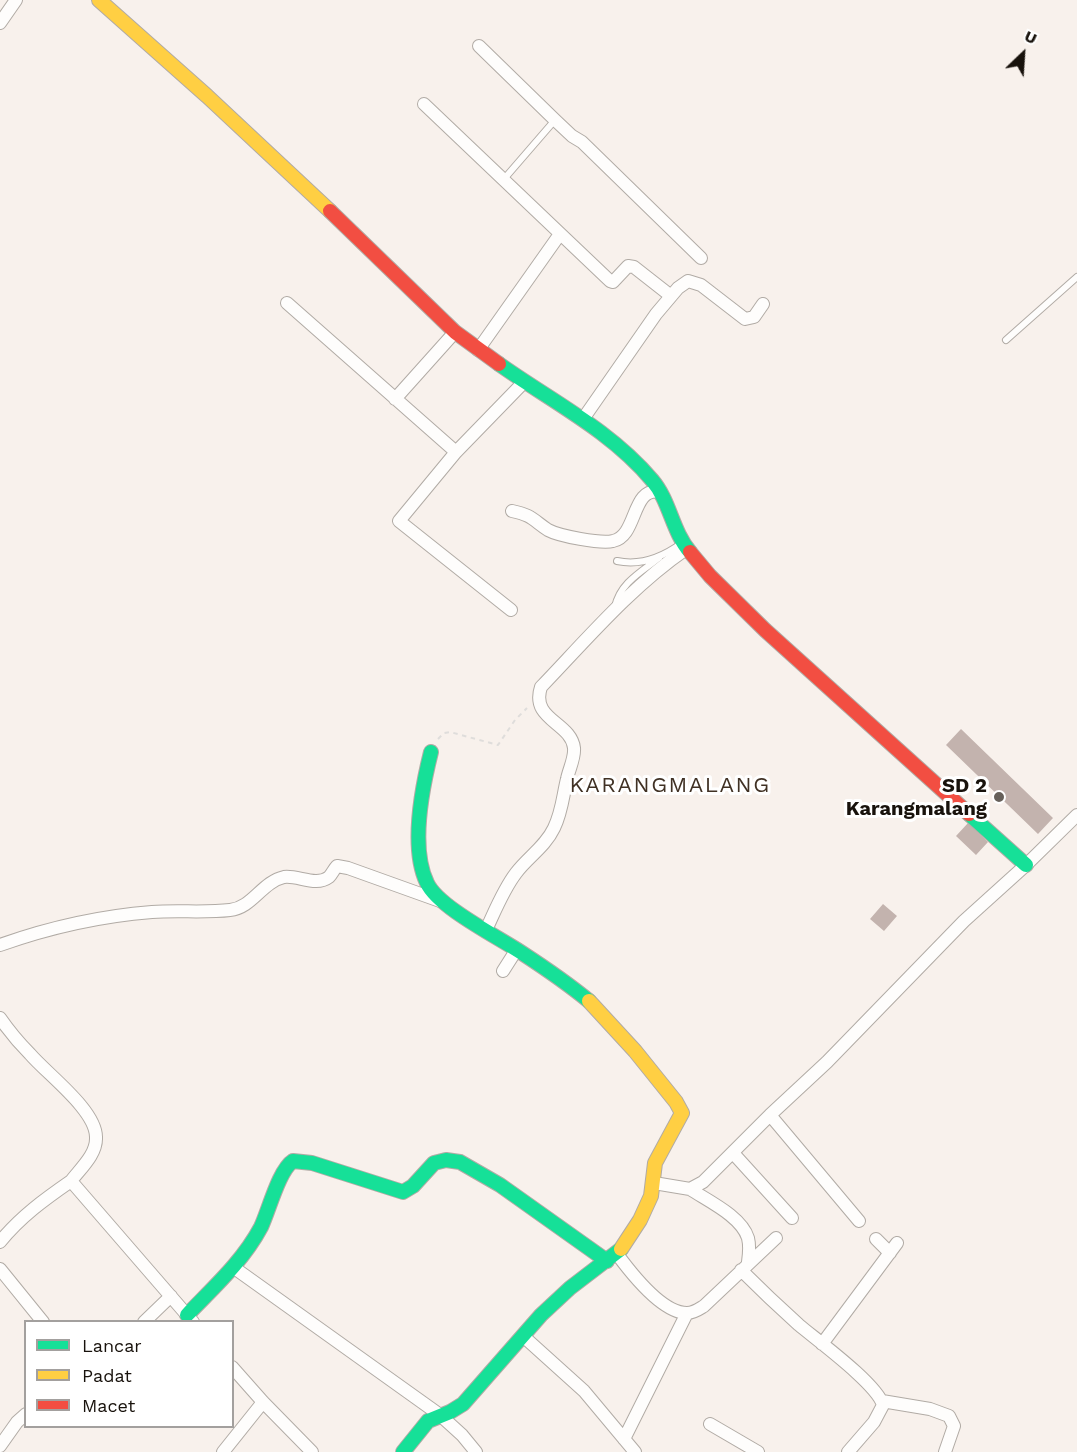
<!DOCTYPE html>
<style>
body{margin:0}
#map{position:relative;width:1077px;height:1452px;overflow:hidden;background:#f8f1ec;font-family:"Work Sans",sans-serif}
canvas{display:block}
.legend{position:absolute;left:24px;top:1320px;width:210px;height:108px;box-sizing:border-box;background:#fff;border:2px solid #a3a09e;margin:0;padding:8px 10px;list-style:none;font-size:18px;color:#18120c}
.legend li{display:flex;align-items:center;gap:12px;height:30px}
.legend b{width:30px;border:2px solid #a3a09e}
.north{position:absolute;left:993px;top:24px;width:60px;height:60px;-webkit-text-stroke:4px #fff;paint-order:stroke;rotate:25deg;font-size:16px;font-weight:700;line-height:24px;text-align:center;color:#18120c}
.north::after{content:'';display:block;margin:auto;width:21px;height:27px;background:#18120c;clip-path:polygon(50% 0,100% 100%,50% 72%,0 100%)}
</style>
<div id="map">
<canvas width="1077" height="1452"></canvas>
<ul class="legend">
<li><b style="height:8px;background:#16e098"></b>Lancar</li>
<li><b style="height:8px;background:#ffcf43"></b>Padat</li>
<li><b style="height:8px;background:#f24e42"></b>Macet</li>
</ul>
<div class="north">U</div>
</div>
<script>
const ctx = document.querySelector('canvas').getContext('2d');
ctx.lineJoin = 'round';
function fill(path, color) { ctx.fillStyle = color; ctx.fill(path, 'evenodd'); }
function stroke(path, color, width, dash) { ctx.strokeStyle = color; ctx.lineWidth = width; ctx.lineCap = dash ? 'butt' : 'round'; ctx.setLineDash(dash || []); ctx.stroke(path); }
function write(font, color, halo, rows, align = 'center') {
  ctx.font = font + ' "Work Sans",sans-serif'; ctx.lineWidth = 6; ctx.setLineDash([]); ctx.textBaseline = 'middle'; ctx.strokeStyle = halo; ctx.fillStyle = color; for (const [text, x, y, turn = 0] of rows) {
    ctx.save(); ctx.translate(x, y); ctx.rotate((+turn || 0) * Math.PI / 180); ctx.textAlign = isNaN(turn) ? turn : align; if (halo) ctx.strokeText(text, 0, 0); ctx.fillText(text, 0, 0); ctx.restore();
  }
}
fill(new Path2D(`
 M961,729L1053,818L1038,834L946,745Z
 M968,823L988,842L976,855L956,836Z
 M883,904L897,916L884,931L870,919Z`), '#c3b3ae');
const lane = new Path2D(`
 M504,179L555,120
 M1006,340L1077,277
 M617,561C641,566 663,557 682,543
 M615,607C620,583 641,572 659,558`);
const street = new Path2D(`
 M0,23L16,0
 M479,46L555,120L572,136L582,142L701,258
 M424,104L610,281L613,282L628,266L634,267L671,296
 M287,303L456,452
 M478,350L560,234
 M395,399L455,332
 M583,419L656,314L678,288L688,281L701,285L745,319L754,317L763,304
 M512,511C532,515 533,520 548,530C559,536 601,544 613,541C638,536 631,486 660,492
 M511,610L399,521L456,452L524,382
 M486,930C495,911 503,890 516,873C528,857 545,847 554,828C562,812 563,795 567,779C569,769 575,758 574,748C571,722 530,720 541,687C587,639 631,587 686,549
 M0,945C48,928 101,916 152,912C178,910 205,913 230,910C252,908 262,882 284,877C298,875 316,887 329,877C332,874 334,869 337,866L348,868L440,901
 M503,971L517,949
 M0,1018C9,1031 19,1043 30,1054C47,1074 96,1110 96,1137C97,1154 81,1168 71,1181L193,1322
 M770,1115L859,1221
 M733,1153L792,1218
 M654,1183L690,1189L703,1182L770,1115L827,1062L964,921L1026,865L1077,815
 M690,1189C708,1201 741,1216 748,1238C750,1246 749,1255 748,1262
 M876,1239L890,1253
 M0,1242C20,1217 45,1199 71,1181
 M617,1254C631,1273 662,1313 687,1313C694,1313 699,1309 704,1306L776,1238
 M233,1267L440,1415L462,1435L476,1452
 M0,1269L43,1322
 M741,1270C760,1289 779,1307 799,1325C818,1341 877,1384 883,1405L874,1422L848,1452
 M144,1322L171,1296
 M523,1336L584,1391L635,1452
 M822,1344L897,1243
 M232,1367L263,1402L312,1452
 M882,1401L930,1409L949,1416L954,1426L945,1452
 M710,1424L758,1452
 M624,1439L687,1313
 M0,1446L17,1422L26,1414
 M223,1452L263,1402`);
const fast = new Path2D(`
 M499,364C551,401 610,430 652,480C670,501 672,531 690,552
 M431,752C422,788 410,848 427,883C438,907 498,937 522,953C545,968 567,983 589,1001
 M969,814L1026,865
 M187,1315C214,1287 243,1261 261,1227C269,1210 279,1170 293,1161L312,1163L403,1192L413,1186L434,1163L446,1160L460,1162L500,1185L607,1261
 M403,1452L428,1421L450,1412L463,1404L541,1315L570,1288L621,1249`);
const slow = new Path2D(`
 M99,0L207,96L330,211
 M589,1001L635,1051L676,1102L682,1113L655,1163L651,1196L640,1220L621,1249`);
const jam = new Path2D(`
 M330,211L455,332L499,364
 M690,552L710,576L765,630L969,814`);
stroke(lane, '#b1aba5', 8);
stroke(street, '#b1aba5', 14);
stroke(fast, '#b1aba5', 16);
stroke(slow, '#b1aba5', 16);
stroke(jam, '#b1aba5', 16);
stroke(new Path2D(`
 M438,739L444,733L450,732L498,745L515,720L527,708`), '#dfdddb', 2, [4.5, 4.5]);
stroke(lane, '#fefdfc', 6);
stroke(street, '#fefdfc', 12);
stroke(fast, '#16e098', 14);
stroke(slow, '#ffcf43', 14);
stroke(jam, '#f24e42', 14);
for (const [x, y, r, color] of [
 [999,797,6,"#66605a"]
]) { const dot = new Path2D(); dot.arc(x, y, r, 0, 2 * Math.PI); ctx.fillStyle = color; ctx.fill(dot); stroke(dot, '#fff', 2); }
write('bold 20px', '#18120c', '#fff', [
 ["SD 2",987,786],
 ["Karangmalang",987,809]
], 'right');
ctx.letterSpacing = '1.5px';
write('22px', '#403124', '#fff', [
 ["KARANGMALANG",670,786]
]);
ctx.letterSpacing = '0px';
</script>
